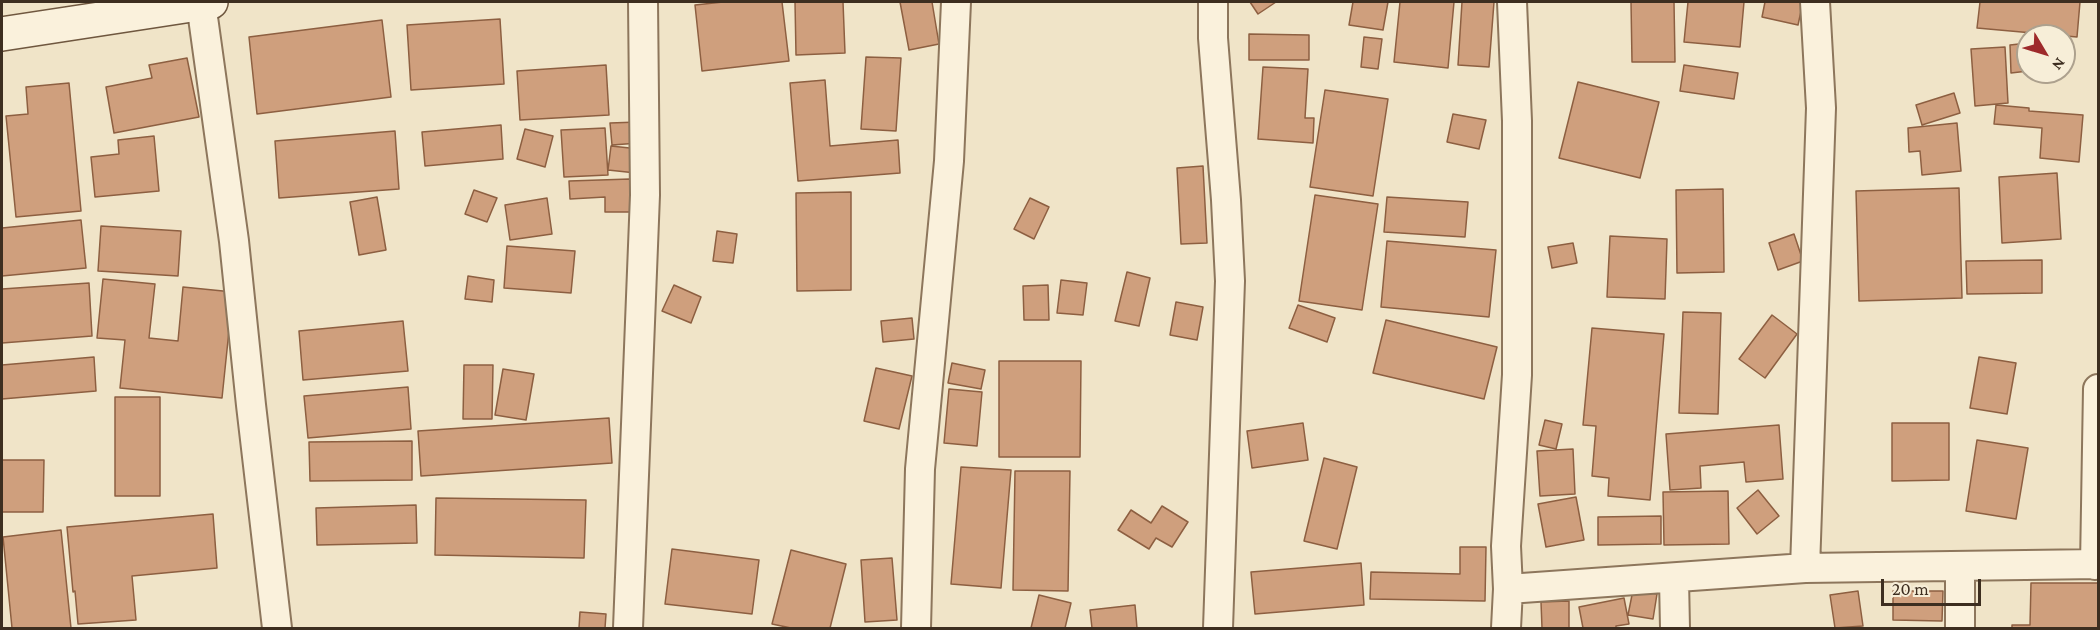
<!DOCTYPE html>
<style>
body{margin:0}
#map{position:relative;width:2100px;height:630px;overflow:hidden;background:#f0e4c8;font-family:"Crimson Pro",serif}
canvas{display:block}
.frame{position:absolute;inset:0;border:3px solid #3d2e20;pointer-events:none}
.north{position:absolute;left:2016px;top:24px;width:60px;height:60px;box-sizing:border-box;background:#f7eed8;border:2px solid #ada18e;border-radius:50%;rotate:128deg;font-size:16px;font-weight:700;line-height:24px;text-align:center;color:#3d2e20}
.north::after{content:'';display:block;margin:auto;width:21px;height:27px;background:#9e2a2b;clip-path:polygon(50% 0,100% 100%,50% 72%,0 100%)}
.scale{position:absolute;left:1881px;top:579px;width:100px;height:27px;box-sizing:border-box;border:3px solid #3d2e20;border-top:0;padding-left:8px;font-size:18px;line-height:21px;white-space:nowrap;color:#3d2e20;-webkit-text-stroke:4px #f7eed8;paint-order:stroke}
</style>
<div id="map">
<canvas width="2100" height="630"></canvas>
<div class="frame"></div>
<div class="north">N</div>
<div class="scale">20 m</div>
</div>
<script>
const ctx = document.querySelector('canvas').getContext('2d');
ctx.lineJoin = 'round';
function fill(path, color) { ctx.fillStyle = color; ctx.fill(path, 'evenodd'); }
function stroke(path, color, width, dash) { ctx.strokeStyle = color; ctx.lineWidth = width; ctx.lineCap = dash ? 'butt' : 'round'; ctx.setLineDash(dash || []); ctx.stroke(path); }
const building = new Path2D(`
 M723,2H782L789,61L702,71L695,5Z
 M795,2H843L845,53L796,55Z
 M900,2H932L939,44L909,50Z
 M1250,2H1276L1258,14Z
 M1353,2H1388L1383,30L1349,25Z
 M1400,2H1454L1448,68L1394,62Z
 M1462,2H1494L1489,67L1458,65Z
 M1631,2H1674L1675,62H1632Z
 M1688,2H1744L1740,47L1684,42Z
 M1765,2H1803L1798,25L1762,17Z
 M1980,2H2080L2077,37L1977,28Z
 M500,19L504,84L411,90L407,25Z
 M382,20L391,97L257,114L249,37Z
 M1249,34L1309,35V60H1249Z
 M1364,37L1382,39L1378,69L1361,67Z
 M2028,43V71L2011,73L2010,45Z
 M2005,47L2008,103L1975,106L1971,49Z
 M866,57L901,58L896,131L861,129Z
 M187,58L199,117L114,133L106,87L152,78L149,65Z
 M606,65L609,115L520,120L517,71Z
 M1684,65L1738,73L1734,99L1680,91Z
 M1263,67L1308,69L1305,118H1314L1313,143L1258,139Z
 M825,80L830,146L898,140L900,173L798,181L790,83Z
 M1578,82L1659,102L1640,178L1559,158Z
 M69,83L81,211L16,217L6,116L28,114L26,87Z
 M1325,90L1388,99L1373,196L1310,187Z
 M1954,93L1960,113L1922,125L1916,105Z
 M1996,105L2029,108V111L2083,115L2079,162L2040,158L2042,128L1994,124Z
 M1453,114L1486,120L1479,149L1447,142Z
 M638,122L639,143L612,145L610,123Z
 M1957,123L1961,171L1922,175L1920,151L1909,152L1908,128Z
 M501,125L503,159L425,166L422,132Z
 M605,128L608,175L564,177L561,130Z
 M525,129L553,136L545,167L517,159Z
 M395,131L399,189L279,198L275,141Z
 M154,136L159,191L95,197L91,157L119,154L118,140Z
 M611,146L639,149L636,173L608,170Z
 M1203,166L1207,243L1181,244L1177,168Z
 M2057,173L2061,239L2002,243L1999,177Z
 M630,179L631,212H605V197L570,199L569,181Z
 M1959,188L1962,298L1859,301L1856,191Z
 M1723,189L1724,272L1677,273L1676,190Z
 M474,190L497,198L487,222L465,214Z
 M851,192V290L797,291L796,193Z
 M1315,195L1378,204L1362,310L1299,301Z
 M377,197L386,250L359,255L350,202Z
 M1387,197L1468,202L1465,237L1384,232Z
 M547,198L552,234L510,240L505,205Z
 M1030,198L1049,207L1034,239L1014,229Z
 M81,220L86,268L2,276V228Z
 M101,226L181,231L178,276L98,271Z
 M717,231L737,234L733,263L713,261Z
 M1794,234L1803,261L1778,270L1769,243Z
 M1610,236L1667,239L1665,299L1607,297Z
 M1387,241L1496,250L1489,317L1381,307Z
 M1573,243L1577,263L1552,268L1548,247Z
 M507,246L575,251L571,293L504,288Z
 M2042,260V293L1967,294L1966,261Z
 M1127,272L1150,278L1139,326L1115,321Z
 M468,276L494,280L492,302L465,299Z
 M103,279L155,284L149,338L178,341L183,287L233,292L222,398L120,388L125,340L97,338Z
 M1061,280L1087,283L1083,315L1057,313Z
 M89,283L92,336L2,343V289Z
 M674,285L701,297L691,323L662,311Z
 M1048,285L1049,320H1024L1023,286Z
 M1176,302L1203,307L1197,340L1170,335Z
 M1298,305L1335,318L1327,342L1289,328Z
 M1683,312L1721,313L1718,414L1679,413Z
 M1772,315L1797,334L1765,378L1739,359Z
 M912,318L914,339L883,342L881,321Z
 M1386,320L1497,347L1484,399L1373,373Z
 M403,321L408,371L303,380L299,331Z
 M1592,328L1664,334L1650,500L1608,496L1609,478L1592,476L1596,426L1583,425Z
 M94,357L96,391L2,399V365Z
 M1979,357L2016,363L2007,414L1970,408Z
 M999,361H1081L1080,457H999Z
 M952,363L985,370L981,389L948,383Z
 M464,365H493L492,419H463Z
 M876,368L912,376L899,429L864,421Z
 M503,369L534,374L526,420L495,415Z
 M408,387L411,429L308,438L304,396Z
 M949,389L982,392L977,446L944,443Z
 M115,397H160V496H115Z
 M609,418L612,463L421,476L418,431Z
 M1545,420L1562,424L1556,449L1539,445Z
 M1303,423L1308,460L1252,468L1247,431Z
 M1892,423H1949V480L1892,481Z
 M1779,425L1783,479L1746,482L1744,462L1700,466L1701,488L1670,490L1666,434Z
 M1977,440L2028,448L2016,519L1966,511Z
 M412,441V480L310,481L309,442Z
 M1573,449L1575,494L1540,496L1537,451Z
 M1324,458L1357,467L1337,549L1304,541Z
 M2,460H44L43,512H2Z
 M961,467L1011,470L1001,588L951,584Z
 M1015,471H1070L1068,591L1013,590Z
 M1758,490L1779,516L1757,534L1737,508Z
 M1728,491L1729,544L1664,545L1663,492Z
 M1576,497L1584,540L1546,547L1538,504Z
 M436,498L586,500L584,558L435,555Z
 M416,505L417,543L317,545L316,508Z
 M1162,506L1188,522L1172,547L1156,538L1149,549L1118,530L1131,510L1151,523Z
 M213,514L217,568L132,576L136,620L78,624L75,591L73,592L67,527Z
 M1661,516V544L1598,545V517Z
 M61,530L71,628H12L3,537Z
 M1460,547H1486L1485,601L1370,599L1371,572L1460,574Z
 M672,549L759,560L752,614L665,604Z
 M791,550L846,564L830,628H791L772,624Z
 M892,558L897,620L865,622L861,560Z
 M1361,563L1364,605L1255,614L1251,572Z
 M2031,583H2098V628H2012V625H2030Z
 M1633,590L1657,594L1653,619L1628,615Z
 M1858,591L1863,626L1835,628L1830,595Z
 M1893,591H1943L1942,621L1893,620Z
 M1039,595L1071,603L1065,628H1031Z
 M1624,598L1629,624L1616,626V628H1583L1579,607Z
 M1569,601V628H1542L1541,602Z
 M1135,605L1137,628H1092L1090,610Z
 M580,612L606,614L605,628H579Z`);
fill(building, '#cf9f7d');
stroke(building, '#8d5f41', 1.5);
const street = new Path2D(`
 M1213,2V38L1226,200L1230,281L1218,628
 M201,3L234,241L251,405L277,628
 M2095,565L2098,389
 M1960,567V628
 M1805,568L1821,108L1815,2
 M1674,579L1675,628
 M1508,589L1805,568L2098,564
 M628,628L645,195L643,2
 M916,628L920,469L949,161L956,2
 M1506,628L1508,589L1506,546L1517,375V121L1512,2`);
const secondary = new Path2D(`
 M2,34L211,2`);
stroke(street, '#8d765c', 32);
stroke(secondary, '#6f573f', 36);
stroke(street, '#faf1dc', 28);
stroke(secondary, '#faf1dc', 33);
</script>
